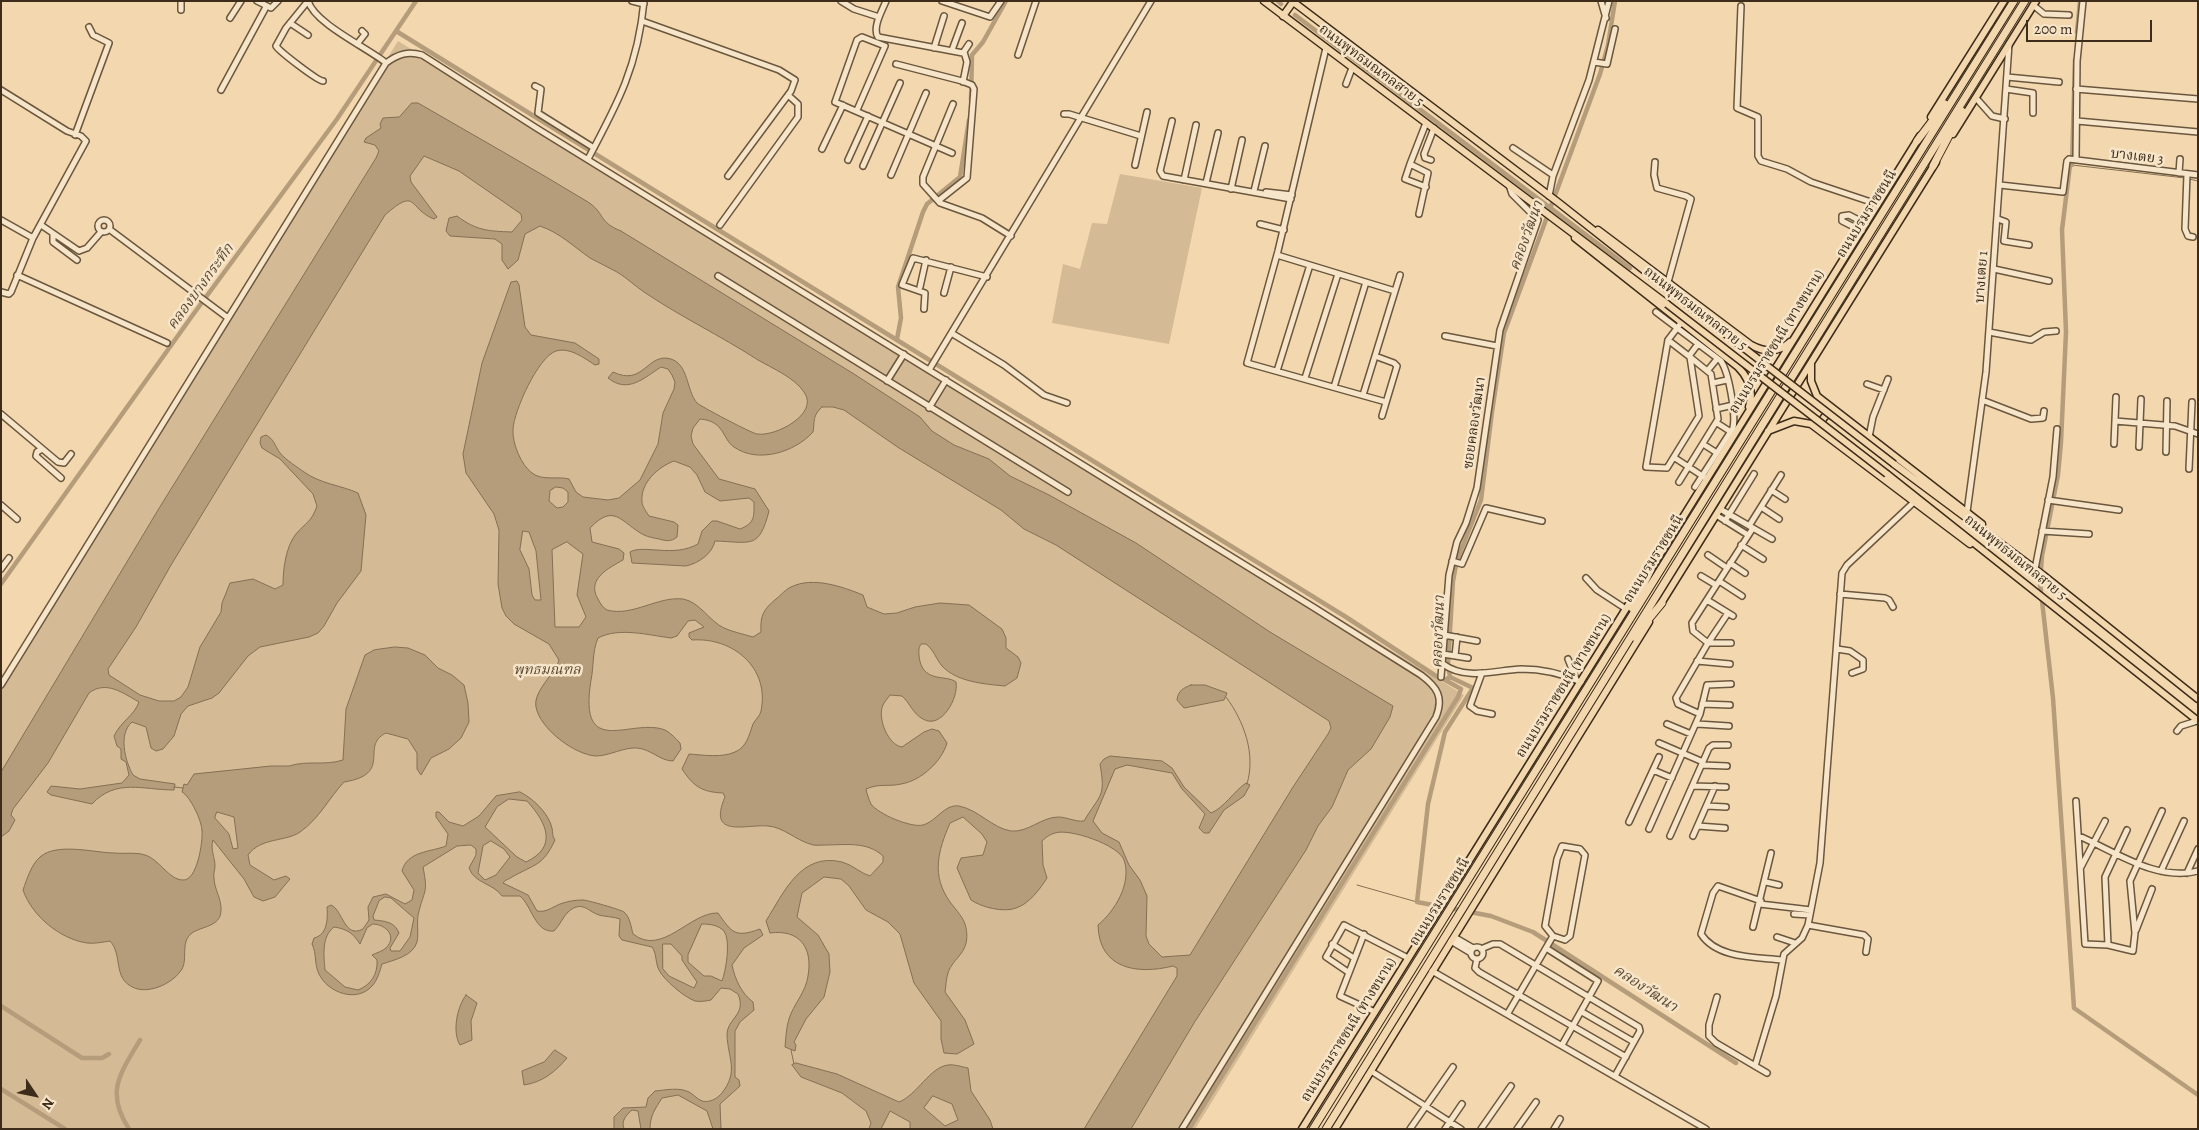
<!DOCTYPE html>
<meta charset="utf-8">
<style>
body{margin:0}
#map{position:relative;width:2199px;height:1130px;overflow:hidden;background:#f3d7ae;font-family:Alegreya,serif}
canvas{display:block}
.frame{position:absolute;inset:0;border:2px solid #3d2c19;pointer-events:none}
.north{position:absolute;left:10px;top:1070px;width:50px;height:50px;-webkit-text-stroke:4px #f7e5ca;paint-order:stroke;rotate:124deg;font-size:14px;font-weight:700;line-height:20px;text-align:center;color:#3d2c19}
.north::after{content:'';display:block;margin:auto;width:18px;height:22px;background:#3d2c19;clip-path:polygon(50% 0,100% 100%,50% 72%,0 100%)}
.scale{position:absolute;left:2026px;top:20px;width:126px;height:22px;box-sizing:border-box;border:2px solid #3d2c19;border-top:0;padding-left:6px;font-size:15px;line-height:18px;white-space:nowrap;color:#3d2c19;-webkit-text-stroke:4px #f7e5ca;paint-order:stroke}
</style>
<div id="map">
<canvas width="2199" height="1130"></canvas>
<div class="frame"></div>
<div class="north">N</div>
<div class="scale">200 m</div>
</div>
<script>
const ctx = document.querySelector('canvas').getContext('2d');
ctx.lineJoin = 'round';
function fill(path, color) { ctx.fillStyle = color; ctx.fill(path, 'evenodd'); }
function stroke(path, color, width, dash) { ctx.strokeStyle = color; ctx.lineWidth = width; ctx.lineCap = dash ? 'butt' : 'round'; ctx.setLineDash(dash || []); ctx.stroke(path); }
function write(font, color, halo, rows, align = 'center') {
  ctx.font = font + ' Alegreya,"Noto Serif Thai",serif'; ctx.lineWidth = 5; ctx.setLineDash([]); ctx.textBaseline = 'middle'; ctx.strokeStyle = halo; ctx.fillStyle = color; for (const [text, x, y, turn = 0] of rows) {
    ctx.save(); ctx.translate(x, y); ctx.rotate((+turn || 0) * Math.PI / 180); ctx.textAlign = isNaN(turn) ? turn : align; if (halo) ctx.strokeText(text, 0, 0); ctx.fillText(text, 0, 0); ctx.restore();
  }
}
fill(new Path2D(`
 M398,41L1464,695L1195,1129H1V684Z
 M1120,174L1202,188L1169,344L1052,323L1063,264L1080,269L1092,223L1107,224Z`), '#d4ba95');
const water = new Path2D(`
 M412,103H418C475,136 532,168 588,202C605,213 598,222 621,231L854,374L920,417L932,431L954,445L989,459L1010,476L1049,495L1136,543L1270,632L1393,706L1390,717L1371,749L1348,770L1332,807L1318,826L1306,850L1194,1023L1131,1129H1084L1177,976V968L1173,966C1137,975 1099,969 1098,925C1115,911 1132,883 1124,860C1119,845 1069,828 1055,833C1050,834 1045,838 1042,841L1043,865L1047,878C1040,889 1029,904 1016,908C1004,913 981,907 971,900L957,868L961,858L983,855L987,842L982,834L963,817L950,823C938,851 931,875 950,902C956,910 965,919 966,928C971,953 953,957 948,973C946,979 946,986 945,992L965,1020L974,1044L957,1054L944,1053L941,1039V1021L914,983L900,934L888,922L866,910L849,886L841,879L824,877L802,893L797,917L818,935L829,954L830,972L824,997L806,1019L794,1042L796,1045L795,1051L785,1047C786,1038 786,1028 789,1019C793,1005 806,992 808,976C813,948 800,929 770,933L766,921C784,892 801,852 842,862C853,865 860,873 870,876L883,862V856C867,841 845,845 825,845C820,845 814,846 810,844C796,840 783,827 768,826C746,824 707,839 725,797L723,793C702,792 694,787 682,769L689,754C703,755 722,758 735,752C747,747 749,735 753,724C755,720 760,716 761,711C770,668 733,637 692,640L689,637V633L704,627L695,620L688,621L677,636L671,638C648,635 619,627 598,638C592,652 594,666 591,680C578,761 631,717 665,730C671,733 676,739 680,743L681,749L673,761C660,761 651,749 637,748C624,747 609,756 596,756C575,755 540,729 536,707C533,691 555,674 559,660L549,644L514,624L506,616L502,608L498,584L499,530L494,514L466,473L463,454L482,363L511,282L517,281L519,285L525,327L531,335L575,343L599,359V364L595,365C584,358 570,347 556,351C538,357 514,411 513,429C512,443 521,465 532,473C542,481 558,476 569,479L576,492L583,497L608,500L619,498L640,480L658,444L663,413L674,389L675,382L672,375L668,369L661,367C644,378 628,394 608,378L613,372C644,387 647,352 671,359C689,365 686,390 697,403C700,406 751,433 757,434C775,437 820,414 804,392C795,378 772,368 758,360C721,336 681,317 644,292C635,286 627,278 617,272C608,267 599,263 590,258C573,246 560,233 540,226L525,234L518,260L508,269L502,260V244L495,239L450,236L446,231L449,218L457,216C477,231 488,231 512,232L522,220L521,214L459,171L424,156L410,176L411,182L437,217L434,219C408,209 418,186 385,215L171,565L136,627L108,669L109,675L140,695L159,701H174L181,697L188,687L200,647L221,612L222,603L230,583L253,579L275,589L283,585C283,569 286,546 296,534C306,522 311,523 317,506L313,494L280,459L262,448L260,443L261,437L266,435C274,439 275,446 280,453C286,460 297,467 304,472C321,484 340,485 358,493L366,515L361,571L337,603L324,626L318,633L309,637L260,647L248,656L219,693L212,698L188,706L181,714L174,736L163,749L156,751L151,748L146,727L132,722C118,734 125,761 133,775L140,779L175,784L174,790C143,790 116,778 92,804L51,795L47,792L51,786L80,789L122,783L129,775L126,762L121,759V749L117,746L114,736C122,720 134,716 139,702C123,693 106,680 89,693L48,763L13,809L11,815L15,820L9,831L1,837V772L158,510L376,158L379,151L375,145L364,142L366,138L381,128L380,124L383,118L399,117ZM822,407H833L844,410L899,448L1001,510L1024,529L1056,545L1329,721L1331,728L1328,734L1293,787L1190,955L1162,957L1149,944L1146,936L1147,896L1140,880L1129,865L1119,842L1102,833L1093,821L1115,769L1127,765L1172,773L1182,789L1205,814L1199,828L1204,833H1209L1224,810L1244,796L1250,785L1246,783C1234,791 1224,808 1211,813L1184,787L1172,768L1162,761L1110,756L1104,759L1100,764C1106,798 1100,794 1084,821C1075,822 1067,817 1058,817C1042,817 1027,833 1011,831C992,828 979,810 959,806C944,804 937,821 923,825C911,828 878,814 871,804C869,800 867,794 866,789C880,783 888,787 901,784C921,781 942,761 947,743L939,731L932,729L924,732L902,747C888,745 877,718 883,705C885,701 888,698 890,695L902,696C910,703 913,714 923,719C941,730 959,698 956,682C946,674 922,684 919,656C919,651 918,649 921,644H926C934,650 936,659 942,666C957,682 984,684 1005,686L1017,678L1021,663L1018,657L1006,648V638L1002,629L969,605L940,603L915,607L897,613L884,614L867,607L863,595C843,587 813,576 791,587C786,589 781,595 776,599C764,609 760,615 761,632L753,637C743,634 733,632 724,628C709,621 700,602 683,599C658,596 632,617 607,610C603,608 600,603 598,599C586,579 609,568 623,560L624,553L619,549L592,542L590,528C615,502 621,523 644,535C648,537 654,538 659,539C666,541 671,542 677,537L678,525L674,522L649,516C647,513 642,506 642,502C640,483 658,467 674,461L690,467L697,475L705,492L720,501L749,498L754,502C754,517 755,523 740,529L717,521H712L702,531L698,544C673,558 644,544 630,552L632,563L686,566C699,563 712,554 715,541C751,542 759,550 769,511L755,489L719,479L693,444L691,436L693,428L700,419C725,421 722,439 734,447C758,464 795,452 813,432C815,421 812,416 822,407ZM556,487L563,488L568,492V502L563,507L557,508L549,501L550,491ZM523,531L529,532L536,551L541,600H535L532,595L529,569L520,550ZM567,542L583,554L577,595L586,617L579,627H555L552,550Z
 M395,647L408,648L425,655L438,668L452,675L464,685L468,703L469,722L461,738L449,749L431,758L421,775L417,769V753L408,739L386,733C359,746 394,774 344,782C329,798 319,819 300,832C286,842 261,837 248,855L250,865L274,880L286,876L290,879L275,897L263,901L254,897L244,879L213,840C210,850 215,857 215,866C215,870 213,874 214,878C214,889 222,899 221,911C220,927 202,926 192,933C180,942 188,958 182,969C173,984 145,997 129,985C114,975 122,954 110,941C103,942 94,944 87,943C60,939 32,916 23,890C27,879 31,865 40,857C57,842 95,853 115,853C125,854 136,852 145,855C159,859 169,880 183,880C197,881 203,842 202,831C202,821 190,796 182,792L184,784L187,785L194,774L271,766H289C308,760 324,766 343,760L346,709L365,655L374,650ZM217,812L234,817L238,848L233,849L229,834L215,818Z
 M1191,685H1205L1227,693L1224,700L1184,708L1177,700C1178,691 1183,688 1191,685Z
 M520,792C533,798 549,814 552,828C553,834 552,835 555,840C543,866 535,864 512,877C508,880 506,879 503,883L528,895L537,911C547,913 553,906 563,903C569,901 576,900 583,900C587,900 622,910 624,912C630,917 631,927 633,934C662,957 690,912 718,913C732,933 735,938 760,929L763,935L744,948L732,965C735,979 741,993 753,1002L754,1010L740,1022L735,1031V1077L739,1080L740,1086L720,1104L721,1129H713L707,1111L678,1095L662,1098C655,1109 650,1116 650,1129H641L638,1111L632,1110C626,1115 621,1121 624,1129H614V1117L623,1108L646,1107L648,1098L655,1091C666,1090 679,1087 689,1092C693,1094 697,1099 702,1101C709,1103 717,1099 722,1093C739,1071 728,1059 727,1035C727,1018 747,1015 738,994L730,989L721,988L711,1000C706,1001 700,1002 695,1001C684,997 664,980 659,970C655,962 657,954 652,947L622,940L619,936L620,919C614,917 610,917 604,916C589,915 584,898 568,912C563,917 560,925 554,931C535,933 532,906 520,896H502C493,883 475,884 469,868L476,855V849L471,845L457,846L423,867C428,893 425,888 419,911C416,920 419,934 417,942C413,956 394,960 382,964C380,971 377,981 372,986C357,1003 328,993 319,974C314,964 317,954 312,944L314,938C327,935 328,920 327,907L331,905C343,910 344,939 363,929L369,920L368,907L373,897L386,894L405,904L412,900L414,890L402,871C407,851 431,852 446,846L448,834L436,817V812H439L449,822L463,826L479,816L496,796ZM509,799L527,801C547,823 558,847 526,862L517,857L485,827L497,807ZM491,841L504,849L510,857L496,875L485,880L478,873L483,846ZM385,897L391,898L414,918L410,937L400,951H391L390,948L399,933C395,922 385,921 374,920L373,916L379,901ZM373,924C385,924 398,936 386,948C383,951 376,953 372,955L377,960C378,974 371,985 358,990L345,987L325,970C324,956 321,937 334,927C347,929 353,933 360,944L367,928ZM702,924C710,924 718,925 724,931C731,940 726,971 722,981L711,976H704L688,962V955ZM663,944H671L682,956V960L697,982L694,988L669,976L663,969Z
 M466,995L477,1003L471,1021L472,1040L460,1045C452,1032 457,1007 466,995Z
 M555,1050L567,1058C555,1072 543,1082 524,1085L522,1071L544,1062Z
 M796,1063L837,1074L899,1102C917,1095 930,1067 948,1065C954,1064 962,1067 968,1068L971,1091L990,1120L993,1129H910V1122L890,1111L881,1129H869L871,1123L866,1111L842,1093L801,1077L792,1065ZM933,1096L952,1104L958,1120L945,1126L924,1108Z`);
fill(water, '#b59d7b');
stroke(water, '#857054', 1);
stroke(new Path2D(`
 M2072,165L2185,178
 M2189,179L2198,181
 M1226,697C1244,721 1256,754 1247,784
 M174,787L183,788
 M1357,885L1417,902
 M791,1050L794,1064`), '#857054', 1);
stroke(new Path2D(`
 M1278,1L1281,4
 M1615,1L1608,45L1600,74L1504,333L1492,412L1481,500L1457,560L1453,581L1448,664L1450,677L1473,688L1445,732L1428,804L1417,902L1491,916L1533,932L1736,1063
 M1295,15L1630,268
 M396,31L1346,617L1436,676L1445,680L1450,677
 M2077,32L2080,1
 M2075,60L2072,165H2070L2062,230L2066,332L2061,442L2058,475L2042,556L2040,583L2053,698L2074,1008L2198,1095
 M971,100L972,55L983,42L1006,1
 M897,339L901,318L898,287L923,212L927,204L960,177L969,120
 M1,584L192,316L337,119L416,1
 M1,1006L82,1058H102L109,1054
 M1,1089L65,1129
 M129,1129C105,1092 120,1074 140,1040
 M1189,1129L1458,697L1461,689L1445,680`), '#b59d7b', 4.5);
const minor = new Path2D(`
 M181,1V10
 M257,1L271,8L278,1
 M308,1L286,28L276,46C280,52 318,81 323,81
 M308,1C315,24 368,48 386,63
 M632,1L644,4
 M841,1L854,9L879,17
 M886,1C882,11 872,28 878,37L963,53L969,44
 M942,1L990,17L1001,1
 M1601,1L1606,18
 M2033,5L2044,14L2069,15
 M1741,6L1737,108L1758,117V156L1761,161L1787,169L1811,182L1877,204
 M230,18L241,1
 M642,21L779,70L795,80L791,91L728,176
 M290,23L308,35
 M357,44L365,34L362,31
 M934,48L944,16
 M1326,48L1278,251L1247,363L1386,402
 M952,50L962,23
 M1018,55L1036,1
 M1594,62L1607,64L1615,29
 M896,64L962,81L972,85L974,89L967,178L938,201
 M2007,77L2059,82
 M963,82L967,62L964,52
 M1346,84L1352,68
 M535,86L541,89L538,113L594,148
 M2006,89L2033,93V113
 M2076,89L2198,99
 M1,90L67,131L81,136L86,141L33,238L11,292L9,294L1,292
 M221,90L266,7
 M1976,98L1992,116L2005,119
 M953,104L923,177V184L940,203L982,218L1011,236
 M857,110L885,46L862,37L857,40L835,102L952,153
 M1064,114H1069L1141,136
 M1172,121L1160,171L1163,176L1291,199
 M2077,121L2198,132
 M75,135L109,43L93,35L89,27
 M1513,148L1553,175
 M822,149L843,105
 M588,159C618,103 638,66 644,1
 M848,160L868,116
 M1431,160L1425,158L1424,154L1434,128
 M2076,160L2077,61L2083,1
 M1655,162L1654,175L1657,188L1686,196L1691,199L1668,282
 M1410,164L1405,179L1426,187
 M1135,165L1147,112
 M863,166L900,83
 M2179,173L2180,159
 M2187,174L2185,229L2188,236L2193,237
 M891,175L926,93
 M1184,180L1196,125
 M1206,183L1218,133
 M2000,185L2063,192L2067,161L2069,159L2198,175
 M1231,189L1242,140
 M1254,191L1265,146
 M1266,192L1292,195
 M1549,196L1553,176L1589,80L1609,1
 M1419,214L1428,173L1410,164L1426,123
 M1998,219L2006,222L2004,241L2029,245
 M98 226a6 6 0 1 1 12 0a6 6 0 1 1-12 0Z
 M1,220L33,238
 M1260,224L1284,230
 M41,225L79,251L87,248L101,232
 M720,225L798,117V104L788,95
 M109,229L228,318
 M1862,231L1842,221V216L1849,215L1866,224
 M53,234V242L77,260
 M1277,255L1395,291
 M1994,269L2049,281
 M17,275L167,343
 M718,276L1068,492
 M920,287L926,260
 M944,293L951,267
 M924,309L925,293L902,285L913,258L987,277
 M1656,312L1721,361C1729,373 1736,414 1733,428L1695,487
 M1989,332L2031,340L2044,332L2056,331
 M953,334L1004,365L1044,395L1067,403
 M1445,336L1497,346
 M1668,340L1690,357L1699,416L1667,468L1646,467L1668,340L1681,323
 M1375,356L1394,363L1397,366L1382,416
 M1689,356L1698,344
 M929,370L1151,1
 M1708,370L1717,359
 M1277,371L1310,265
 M1305,378L1338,274
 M887,381L904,354
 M1713,383L1727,380
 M1867,384L1884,390
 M1334,387L1366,282
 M1363,395L1400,275
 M1982,400L2031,419L2043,418L2044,411
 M929,408L946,380
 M1716,409L1733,405
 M1,414L58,462L64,463L71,454
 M2115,421L2175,426L2198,434
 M1717,423L1731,432
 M1869,437L1873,417L1888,379
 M1703,444L1717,453
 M2114,444L2116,397
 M2139,447L2141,399
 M42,449L37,452L36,456L61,478
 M2166,452L2167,401
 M1675,458L1704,477
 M2189,469L2192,402
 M1679,482L1718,419L1711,374L1690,357
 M1771,490L1785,499
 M2048,500L2119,510
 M1,505L17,519
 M1761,507L1779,519
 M1720,509L1772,539
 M1967,512L1986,372L2009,44
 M1716,515L1748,535
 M1725,521L1754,474
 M1749,526L1781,475
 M2042,531L2089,534
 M1741,545L1763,559
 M1708,555L1727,568
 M1452,561L1462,564L1486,508L1542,521
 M1730,563L1745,573
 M1,569L9,558
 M2035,569L2053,477L2057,429
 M1701,576L1716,585
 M1586,578L1597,590L1626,609
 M1719,581L1742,596
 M1840,594L1885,598L1889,600L1893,607
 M1707,600L1733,616
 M1444,635L1477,641
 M1708,643L1728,613
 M1708,643H1731
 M1837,649L1850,651L1863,660V669L1852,673
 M1443,654L1468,658
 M1455,656L1457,637
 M1568,659L1576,679
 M1697,661L1730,664
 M1443,664C1466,681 1496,670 1521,669C1541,669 1563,674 1581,682
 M1482,673L1470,706L1477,711L1492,714
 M1441,677L1449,575L1457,542L1466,523L1477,488L1500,330L1538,220L1512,194L1509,185
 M1,685L386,63C398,54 408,51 422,55L538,129L1313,607L1421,675C1437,687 1444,697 1436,717L1182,1129
 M1702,704L1730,705
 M1700,714L1707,685L1731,684
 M1667,724L1691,734
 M1697,724L1729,726
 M2177,731L2181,726L2197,721
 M1659,743L1703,762
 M1702,765L1727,766
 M1653,770L1672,778
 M1693,786L1726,787
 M2076,801L2085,944L2108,945L2133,951L2135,933L2130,881L2162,811
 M1707,806L1726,807
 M1629,822L1659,757
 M1698,826L1725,828
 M1649,829L1700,714L1678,704L1676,698L1708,643L1693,631L1692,623L1753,528
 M1670,836L1709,748L1713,745H1728
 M1693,836L1715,786
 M2079,836C2114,851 2157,882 2198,871
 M1562,846L1580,849L1585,855L1570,936L1565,940L1553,936L1545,926L1557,859Z
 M2081,867L2105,821
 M2161,871L2184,821
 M2187,873L2198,849
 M1766,882L1779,885
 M1761,901L1718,886L1713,893L1701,934C1717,959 1757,957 1782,960
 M1760,904L1811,910
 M1794,914L1810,915
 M1808,925L1864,935L1868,939L1866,952
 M1753,927L1771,853
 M2136,930L2152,889
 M1364,934L1340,996L1375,1012
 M1454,937L1473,948
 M1777,937L1795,943
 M1451,941L1471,953
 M1332,944L1354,958
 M2108,945L2105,877L2127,830
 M1471 953a6 6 0 1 1 12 0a6 6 0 1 1-12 0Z
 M1546,948L1598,981L1562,1045
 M1481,949L1493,944H1500L1639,1027L1640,1031L1615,1076
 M1477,959L1475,968L1479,972L1626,1057
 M1432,971L1706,1129
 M1348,972L1326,957L1344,925L1408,958
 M1717,997L1709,1025V1036L1716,1043L1767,1073
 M1582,1012L1634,1042
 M1508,1013L1553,936
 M1755,1066L1776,996L1784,954L1802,938L1808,925L1820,863L1842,573L1847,565L1914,502
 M1371,1071L1461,1129
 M1410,1129L1453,1067
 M1445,1129L1462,1104
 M1481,1129L1511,1086
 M1517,1129L1536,1102
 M1554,1129L1560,1119`);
const major = new Path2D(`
 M1264,1L1667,304
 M1292,1L1559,203L1674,294
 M1283,16L1293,2
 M1931,117L2004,1
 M1953,134L2036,1
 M1598,230L1751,345C1766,353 1778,353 1790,342
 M1575,238L1738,367C1749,378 1754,391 1749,407
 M1811,364V381L1817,396L1982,524
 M1820,427C1821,420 1826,412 1834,413
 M1768,431L1794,421L1811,424L1970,544
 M1894,464L2043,575L2198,699
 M1887,474L2198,721
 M1649,572L1920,136
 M1660,605L1936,162
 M1302,1129L1637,591
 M1335,1129L1649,622`);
const highway = new Path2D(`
 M1917,141L1945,104
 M1933,166L1962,111
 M1632,608L1651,569
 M1634,637L1662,603
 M1313,1129L2014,1
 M1326,1129L2025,1`);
stroke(minor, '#6a573e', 8);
stroke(major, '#3d2c19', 9);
stroke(highway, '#3d2c19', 9);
stroke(minor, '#f7e5ca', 5);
stroke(major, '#f3d7ae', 6);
stroke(highway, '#f3d7ae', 7);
const majorBridge = new Path2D(`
 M1674,294L1894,464
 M1667,304L1887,474`);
stroke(majorBridge, '#3d2c19', 9, []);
stroke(majorBridge, '#f3d7ae', 6);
write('14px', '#3d2c19', '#f7e5ca', [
 ["ถนนพุทธมณฑลสาย 5",1371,66,37],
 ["บางเตย 3",2137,157,7],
 ["ถนนบรมราชชนนี",1867,214,-58],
 ["บางเตย 1",1982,277,-86],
 ["ถนนพุทธมณฑลสาย 5",1695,309,38],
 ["ถนนบรมราชชนนี (ทางขนาน)",1777,342,-58],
 ["ซอยคลองวัฒนา",1475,423,-82],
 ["ถนนพุทธมณฑลสาย 5",2015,558,39],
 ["ถนนบรมราชชนนี",1654,559,-58],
 ["ถนนบรมราชชนนี (ทางขนาน)",1564,686,-58],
 ["ถนนบรมราชชนนี",1440,902,-58],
 ["ถนนบรมราชชนนี (ทางขนาน)",1349,1030,-58]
]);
write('italic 14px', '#5b4832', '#f7e5ca', [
 ["พุทธมณฑล",547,671]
]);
write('italic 15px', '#5b4832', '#f7e5ca', [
 ["คลองวัฒนา",1527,236,-70],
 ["คลองบางกระทึก",201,287,-54],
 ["คลองวัฒนา",1439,632,-88],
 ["คลองวัฒนา",1645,989,33]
]);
</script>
